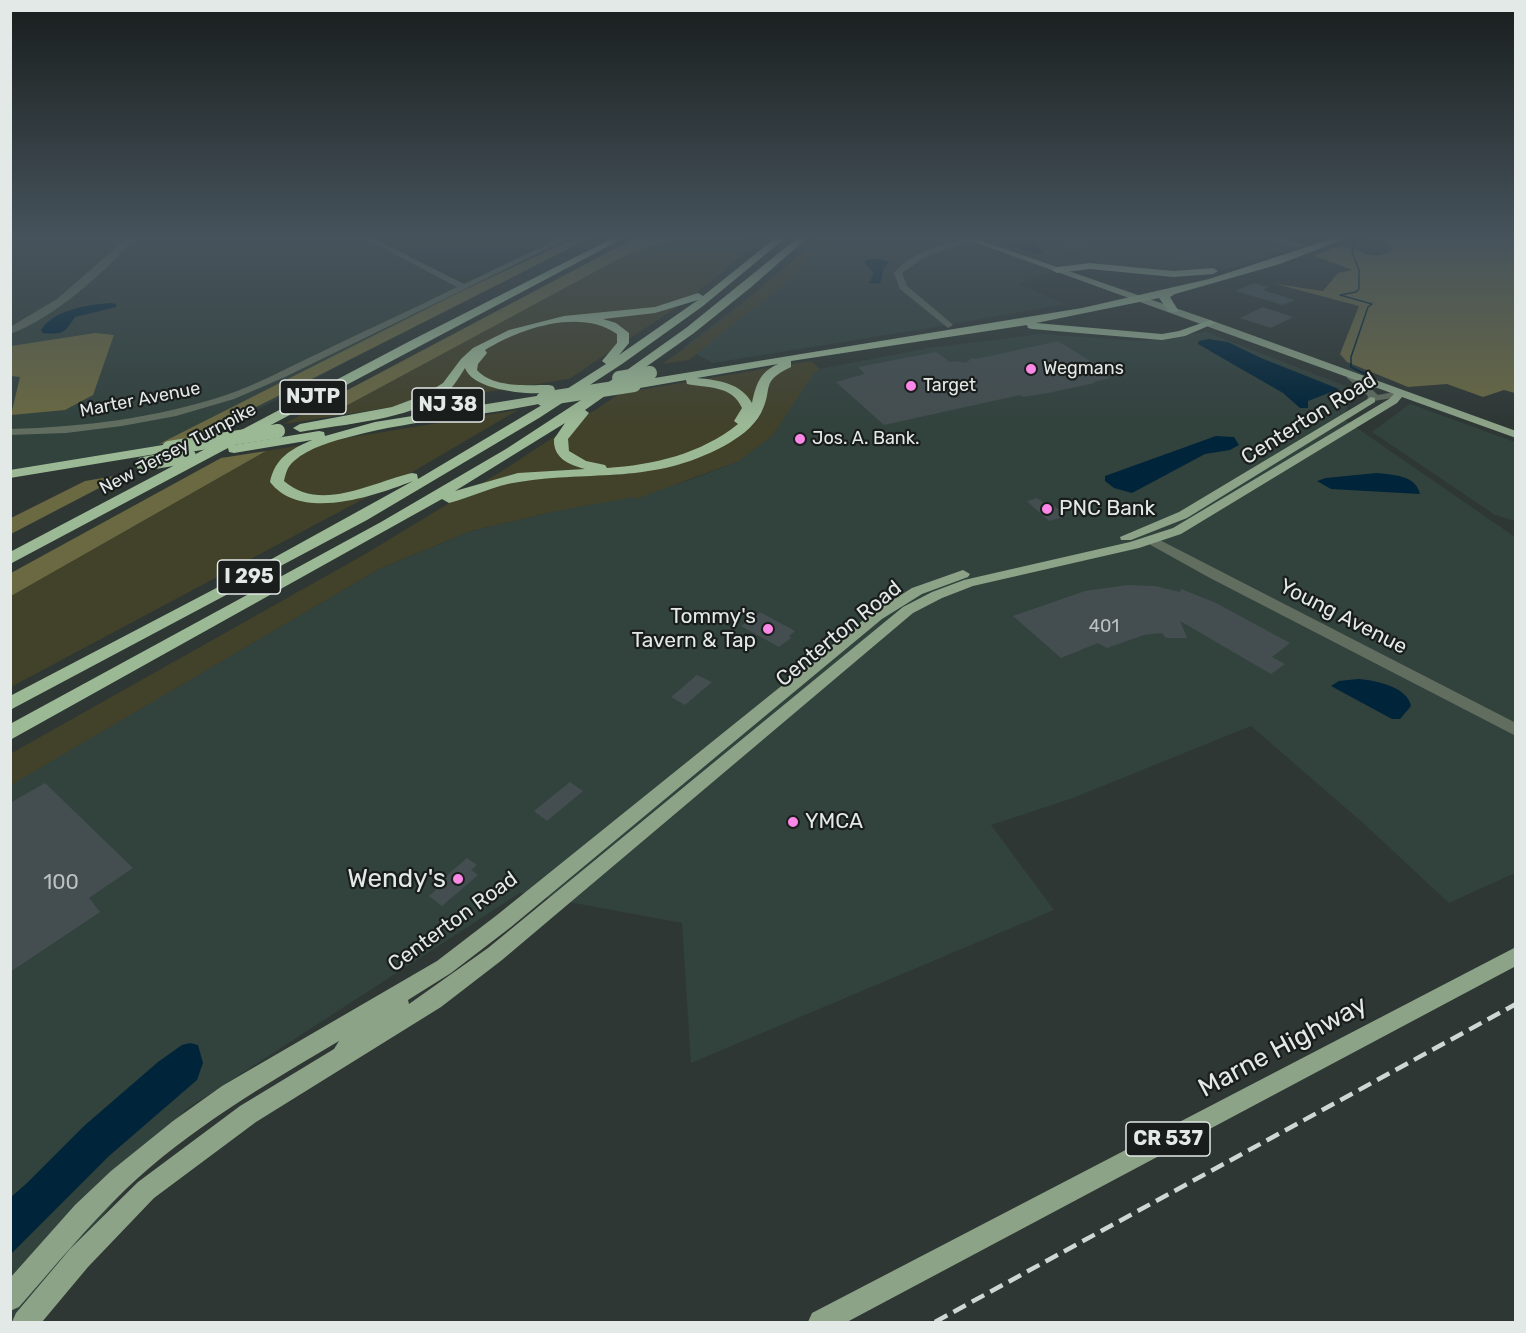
<!DOCTYPE html>
<style>
body{margin:0}
#map{position:relative;width:1526px;height:1333px;overflow:hidden;background:#2e3734;font-family:Rubik,sans-serif}
canvas{display:block}
.frame{position:absolute;inset:0;border:12px solid #e3e9e7;pointer-events:none}
</style>
<div id="map">
<canvas width="1526" height="1333"></canvas>
<div class="frame"></div>
</div>
<script>
const ctx = document.querySelector('canvas').getContext('2d');
ctx.lineJoin = 'round';
function fill(path, color) { ctx.fillStyle = color; ctx.fill(path, 'evenodd'); }
function stroke(path, color, width, dash) { ctx.strokeStyle = color; ctx.lineWidth = width; ctx.lineCap = dash ? 'butt' : 'round'; ctx.setLineDash(dash || []); ctx.stroke(path); }
function write(font, color, halo, rows, align = 'center') {
  ctx.font = font + ' Rubik,sans-serif'; ctx.lineWidth = 4.5; ctx.setLineDash([]); ctx.textBaseline = 'middle'; ctx.strokeStyle = halo; ctx.fillStyle = color; for (const [text, x, y, turn = 0] of rows) {
    ctx.save(); ctx.translate(x, y); ctx.rotate((+turn || 0) * Math.PI / 180); ctx.textAlign = isNaN(turn) ? turn : align; if (halo) ctx.strokeText(text, 0, 0); ctx.fillText(text, 0, 0); ctx.restore();
  }
}
fill(new Path2D(`
 M11,239H372L475,292L198,442L11,471Z
 M818,239H1274L1300,245L1229,269L1195,273L1110,268L1057,270L1017,284L1065,304L948,325L713,363L684,347L781,273Z
 M1206,332L1356,390L1349,400L1344,419L1515,537V873L1449,903L1363,823L1251,726L1073,798L991,825L1054,910L691,1063L682,923L520,893L185,1110L21,1322H10V785L379,569L471,531L552,512L635,496L687,481L739,461L772,436L814,373L820,369L928,348L1040,334L1139,341Z
 M1410,404L1515,442V521L1495,515L1372,432Z`), '#32423d');
fill(new Path2D(`
 M676,239H745L749,246L755,245L689,299L569,379L284,424L323,403L344,407L628,254Z
 M816,239H832L783,285L689,360L662,364C717,327 767,283 816,239Z
 M811,361L820,369L814,373L772,436L739,461L636,499L634,497L552,512L471,531L379,569L11,785L10,754L367,553L502,471L621,393Z
 M518,410L397,481L11,687V596L266,451Z`), '#42422b');
fill(new Path2D(`
 M573,239H588L195,438L159,444L466,289Z
 M633,239H676L628,254L344,407L323,403Z
 M1372,239H1515V393L1504,390L1483,397L1447,384L1408,387L1347,362L1340,354L1359,306L1276,284L1323,291L1338,273L1352,270L1315,256C1323,252 1330,248 1338,247C1362,246 1370,265 1394,249L1382,241Z
 M95,333L114,335L93,395L65,410L11,415L20,377L11,376V346Z
 M266,451L11,596V573L221,458Z
 M126,474L11,534V518L85,481Z`), '#6a6942');
fill(new Path2D(`
 M1007,239L1013,240L1048,239L1036,245L1043,252L1038,254L1000,243Z
 M869,259H880L889,262L884,268L880,284L869,283L874,273L864,262Z
 M111,303L116,304V307L75,317C65,332 64,335 43,333L41,330C53,310 89,304 111,303Z
 M1208,339L1228,342L1261,358L1339,389L1308,401V408H1300L1283,393L1198,344L1199,341Z
 M1216,436L1234,437L1239,445L1230,450L1205,454L1132,493L1114,488L1105,481V476Z
 M1377,473C1393,475 1416,475 1420,494L1331,489L1317,481L1326,478Z
 M1358,679C1375,680 1408,687 1411,706L1400,719H1392L1331,686L1339,681Z
 M190,1043L198,1045L203,1063L197,1080L109,1156L11,1254V1197L27,1183L84,1126L158,1062L182,1045Z`), '#002439');
stroke(new Path2D(`
 M1351,365V357L1368,307L1372,304L1340,295L1356,292L1359,289V270L1352,252L1355,239`), '#002439', 1.5);
stroke(new Path2D(`
 M1351,364V367L1375,379`), '#002439', 2);
fill(new Path2D(`
 M1077,239H1098L1074,250L1061,247Z
 M1190,247L1208,251L1193,261L1174,256Z
 M1254,283L1268,287L1263,290L1295,300L1283,305L1235,291Z
 M1263,307L1293,317L1271,328L1240,318Z
 M1058,341L1113,375L1107,376L1110,378L1094,382L1095,383L1048,393L1023,397L1020,395L884,425L836,382L865,374L858,367L936,352L950,362L958,361L966,363L972,358L976,359Z
 M1037,498L1044,503L1049,502L1067,516L1049,521L1027,501Z
 M1128,585L1155,586L1180,592L1181,589L1216,603L1290,643L1272,657L1285,664L1271,674L1180,621L1187,638H1166L1162,633L1144,635L1107,648L1098,643L1061,658L1013,616L1085,591Z
 M760,612L795,631L789,636L791,638L779,647L741,626Z
 M697,675L712,682L685,705L671,697Z
 M570,782L583,791L547,821L534,811Z
 M45,783L133,868L89,898L100,912L10,972V803Z
 M467,858L477,865L471,870L478,875L442,906L429,896L441,885L438,883Z`), '#444e50');
fill(new Path2D(`
 M126,239H134C104,273 54,318 10,334V327L57,299Z
 M366,239H375L464,284L558,239H567L285,377L234,399L176,416L122,426L66,433L10,435V429C84,427 156,418 226,395C258,384 287,368 317,354C364,331 411,310 457,287Z
 M964,239H975L925,257L902,273L907,286L951,323L953,325L948,328L900,289L894,273C912,252 938,246 964,239Z
 M1270,239H1282L1304,245L1300,247Z
 M1347,374H1355L1378,395L1399,391L1404,394L1399,397L1367,402L1368,396L1347,378Z
 M1152,536L1516,723V736L1210,578L1147,543L1146,540Z`), '#616d5f');
fill(new Path2D(`
 M966,239H976L1213,321L1516,431V438L1402,397L1397,403L1181,534L1139,548L973,586L942,598L913,613L502,960L441,1007L256,1122L154,1198L88,1267L42,1322H12L16,1313L70,1249L138,1182L240,1106L334,1049L339,1041C265,1085 189,1129 126,1189C88,1226 54,1267 19,1307L10,1311V1278L75,1205L111,1171L173,1121L222,1086L437,961L497,915L872,613L912,588L963,570L970,574L968,577L922,594L882,619L511,927L451,973L408,1000L409,1004L488,948L903,607L932,592L964,580L1130,542L1173,528L1389,399L1394,394Z
 M1371,397L1375,398V402L1187,518L1131,540H1121L1120,537L1179,512Z
 M1516,947V966L847,1322H808L812,1313Z`), '#8ca387');
fill(new Path2D(`
 M611,239H622L233,445L319,431L324,432L325,436L375,422L543,395L547,396L548,401L606,364L602,361L617,343V334C581,308 520,328 485,350L487,353L478,364L477,370C493,388 526,385 549,385L553,386L555,389L553,392C532,396 473,391 465,368C459,377 454,387 445,394C409,420 343,424 300,432L293,428L300,424L392,407L424,395L443,383L461,359L473,348L509,330L564,316L655,307L698,293L703,296L774,239H784L703,306L622,364L539,418L367,520L10,710V696L268,561L413,481C374,496 301,522 270,482C275,458 291,449 312,440L234,453L229,452L228,448L10,564V552L410,341ZM698,300L619,355L629,343V333L616,323L603,319L655,313ZM547,402L418,479L417,474L412,473C373,482 320,513 284,481C286,473 287,467 294,461C310,447 333,441 353,436C416,419 483,417 547,402Z
 M796,239H806L750,288L694,333L585,410L589,413L568,439L569,451L586,461L605,465L607,468C653,465 701,454 738,424L734,421L742,408C732,385 707,388 687,384L686,380L634,389L630,388V382L1082,308L1209,279L1331,239H1344L1280,264L1175,294L1170,297L1178,310L1177,312H1169L1159,298L1036,323L1162,334L1179,331L1210,320L1215,323L1185,336L1162,340L1032,329L1028,328L1027,325L791,361V367C759,382 774,388 761,413C753,428 738,438 724,446C651,485 594,470 519,482C494,485 473,497 449,503L442,499L10,740V724L381,522L506,449L627,370L686,328ZM778,364C760,372 756,384 752,403C741,383 718,380 697,378ZM565,423L554,439C553,458 569,465 585,469L518,473L455,491Z
 M1090,263L1173,271L1213,268L1218,271L1213,274L1173,277L1090,269L1057,273L1052,270L1057,267Z
 M169,444L176,448L174,451L10,478V470Z`), '#9cb996');
stroke(new Path2D(`
 M935,1322L1516,1004`), '#d0d6d4', 4.5, [14, 7]);
stroke(new Path2D(`
 M619,378L650,373
 M543,399L634,385
 M169,448L278,431
 M143,464L189,456`), '#9cb996', 14);
const sky = ctx.createLinearGradient(0, 0, 0, 425);
sky.addColorStop(0, '#191e1d');
sky.addColorStop(0.56, '#46535c');
sky.addColorStop(1, '#46535c00');
ctx.fillStyle = sky;
ctx.fillRect(0, 0, 1526, 425);
for (const [x, y, r, color] of [
 [1031,369,6,"#fb87e6"],
 [911,386,6,"#fb87e6"],
 [800,439,6,"#fb87e6"],
 [1047,509,6,"#fb87e6"],
 [768,629,6,"#fb87e6"],
 [793,822,6,"#fb87e6"],
 [458,879,6,"#fb87e6"]
]) { const dot = new Path2D(); dot.arc(x, y, r, 0, 2 * Math.PI); ctx.fillStyle = color; ctx.fill(dot); stroke(dot, '#191d1c', 2); }
write('18px', '#e3e9e7', '#191d1c', [
 ["Wegmans",1043,369],
 ["Target",923,386],
 ["Jos. A. Bank.",812,439]
], 'left');
write('18px', '#e3e9e7', '#191d1c', [
 ["Marter Avenue",140,400,-11],
 ["New Jersey Turnpike",178,449,-28]
]);
write('18px', '#bbc2c1', null, [
 ["401",1104,627]
]);
for (const [x, y, w] of [
 [313,397,66],
 [448,405,72],
 [249,577,63],
 [1168,1139,84]
]) { const box = new Path2D(); box.roundRect(x - w / 2, y - 17, w, 34, 4.5); ctx.fillStyle = '#191d1c'; ctx.fill(box); stroke(box, '#e3e9e7', 1.5); }
write('bold 20px', '#e3e9e7', null, [
 ["NJTP",313,397],
 ["NJ 38",448,405],
 ["I 295",249,577],
 ["CR 537",1168,1139]
]);
write('21px', '#e3e9e7', '#191d1c', [
 ["Centerton Road",1309,419,-32],
 ["Young Avenue",1343,617,27],
 ["Centerton Road",839,634,-39],
 ["Centerton Road",453,922,-36]
]);
write('21px', '#e3e9e7', '#191d1c', [
 ["PNC Bank",1059,509],
 ["Tommy's",756,617,"right"],
 ["Tavern & Tap",756,641,"right"],
 ["YMCA",805,822]
], 'left');
write('21px', '#bbc2c1', null, [
 ["100",61,883]
]);
write('26px', '#e3e9e7', '#191d1c', [
 ["Wendy's",446,879]
], 'right');
write('26px', '#e3e9e7', '#191d1c', [
 ["Marne Highway",1283,1047,-28]
]);
</script>
